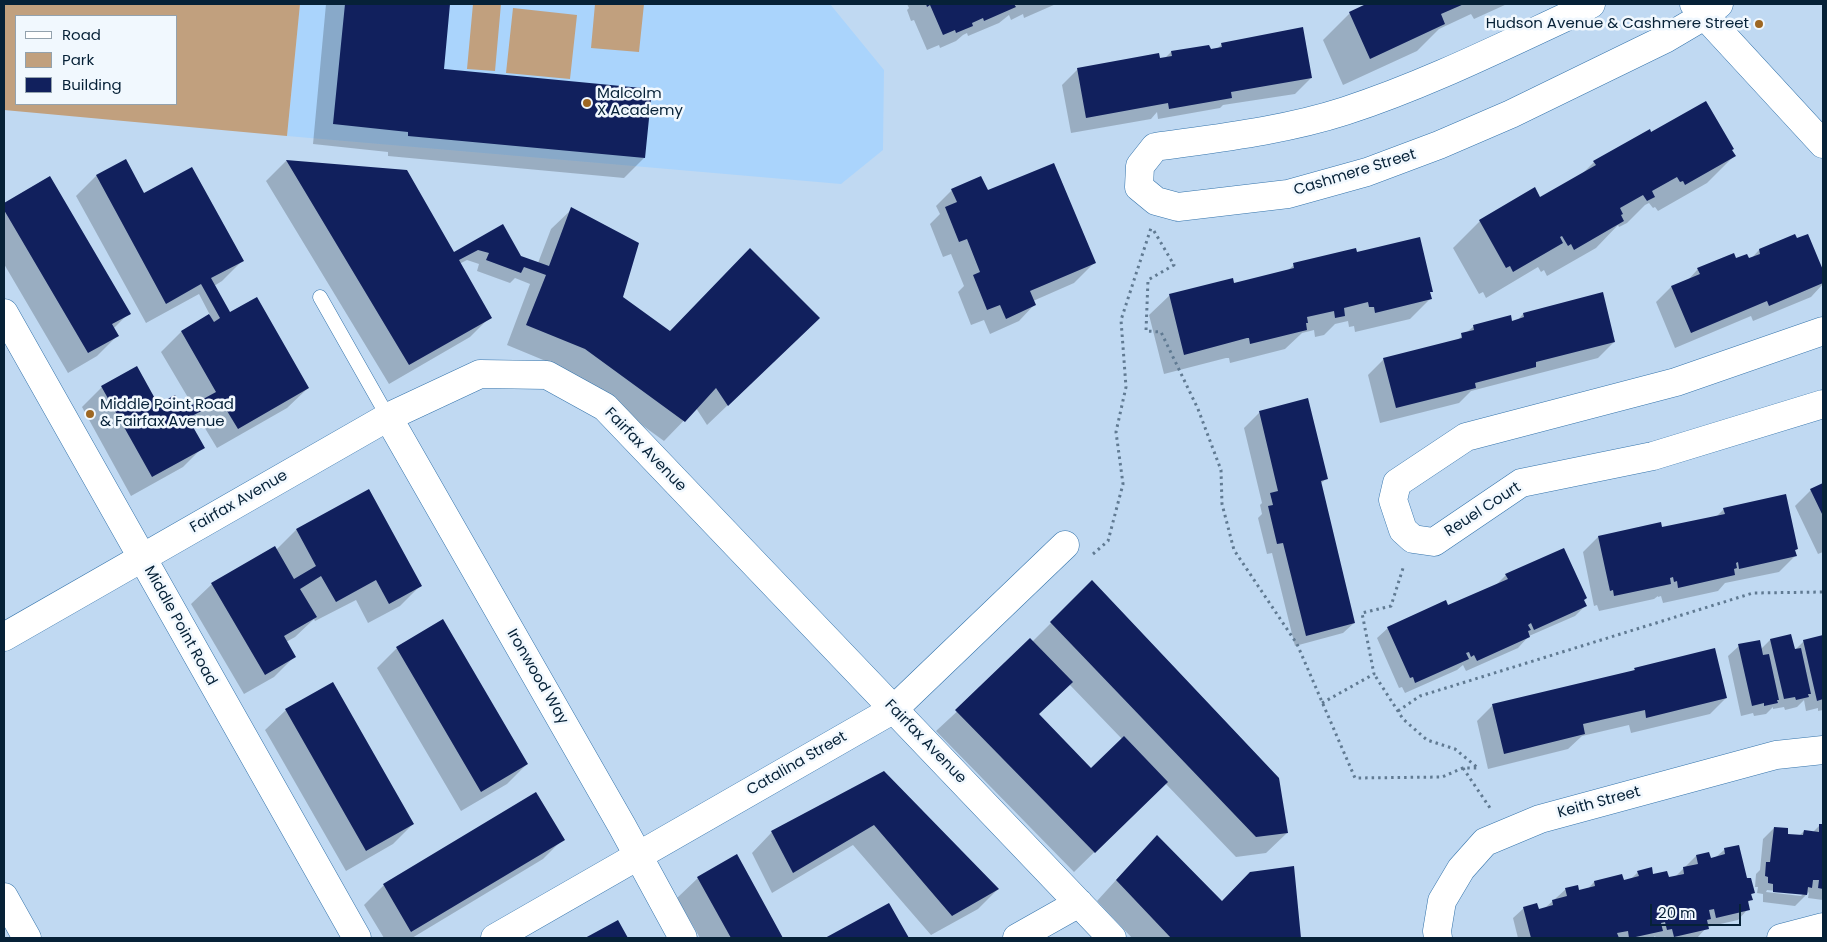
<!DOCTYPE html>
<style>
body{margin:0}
#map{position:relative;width:1827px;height:942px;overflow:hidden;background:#c0d9f2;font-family:Poppins,sans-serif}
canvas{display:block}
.frame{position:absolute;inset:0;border:5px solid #062137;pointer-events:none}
.legend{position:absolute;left:15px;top:15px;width:162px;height:90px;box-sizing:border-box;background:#f1f8fe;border:1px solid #93a2ae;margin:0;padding:6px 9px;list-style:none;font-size:15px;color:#062137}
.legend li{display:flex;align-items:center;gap:10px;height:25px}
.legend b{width:25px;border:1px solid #93a2ae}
.scale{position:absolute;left:1650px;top:904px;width:91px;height:22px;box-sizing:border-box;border:2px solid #062137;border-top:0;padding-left:6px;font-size:15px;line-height:18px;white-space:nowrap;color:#062137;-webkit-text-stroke:4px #f1f8fe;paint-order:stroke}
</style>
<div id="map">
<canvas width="1827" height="942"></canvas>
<div class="frame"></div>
<ul class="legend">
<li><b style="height:6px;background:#fff"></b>Road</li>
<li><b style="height:14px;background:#c1a07e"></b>Park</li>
<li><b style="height:14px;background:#11205d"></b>Building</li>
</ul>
<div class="scale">20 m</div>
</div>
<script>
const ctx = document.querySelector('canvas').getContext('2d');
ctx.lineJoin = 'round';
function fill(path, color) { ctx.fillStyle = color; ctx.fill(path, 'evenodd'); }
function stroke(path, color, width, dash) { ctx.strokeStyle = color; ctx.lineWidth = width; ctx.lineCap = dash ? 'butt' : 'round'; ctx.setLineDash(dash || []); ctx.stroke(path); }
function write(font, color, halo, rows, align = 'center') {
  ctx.font = font + ' Poppins,sans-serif'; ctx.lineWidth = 5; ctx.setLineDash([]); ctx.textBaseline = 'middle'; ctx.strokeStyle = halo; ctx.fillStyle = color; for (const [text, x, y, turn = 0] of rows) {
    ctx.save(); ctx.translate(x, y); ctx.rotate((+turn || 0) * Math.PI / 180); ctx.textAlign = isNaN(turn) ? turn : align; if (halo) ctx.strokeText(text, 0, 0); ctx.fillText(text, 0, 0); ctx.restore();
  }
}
fill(new Path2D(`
 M300,4H830L884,70L883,150L841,184L287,136Z`), '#aad4fc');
fill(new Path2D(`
 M4,4H300L287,136L4,110ZM16,16H176V104H16Z
 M473,4H501L495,71L467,69Z
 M595,4H644L639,52L591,48Z
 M513,8L577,15L570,79L506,73Z`), '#c1a07e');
fill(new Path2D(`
 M326,4H449L443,70L644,158L624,178L388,156V152L313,144Z
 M907,4H1056L1024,18L1023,14L1011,20L1009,15L999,23L968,36L967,33L963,35L956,41L940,48L939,45L927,50L914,20L911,21L907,10L909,8Z
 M1369,4H1507L1474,19L1471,14L1439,29L1417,51L1343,85L1323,40L1350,13Z
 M1222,44L1311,78L1295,94L1223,105L1220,108L1158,119L1157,112L1151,119L1071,133L1062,85L1078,69L1159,61L1165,58L1171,52L1216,50Z
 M1651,134L1731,151L1734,156L1707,183L1658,211L1655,207L1653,208L1649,203L1645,205L1627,223L1619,227L1618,225L1596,248L1547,276L1544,270L1541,272L1538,267L1486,298L1483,292L1479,294L1453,248L1480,221L1540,199L1580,176L1594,162Z
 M125,161L144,195L242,261L222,281L214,286L230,314L308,388L287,408L217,448L197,415L188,420L203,447L183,467L131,496L82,407L102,387L158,406L183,412L193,406L161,352L181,332L210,315L199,294L146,323L76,196L96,176Z
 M286,161L406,171L454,254L503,226L520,257L538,263L551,229L572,209L622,297L670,332L798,338L707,425L696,408L664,441L565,369L507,345L530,284L515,278L510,283L477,271L479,264L467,260L459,264L490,317L470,337L389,384L266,181Z
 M49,177L129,313L113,329L117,336L97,356L68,373L4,264V204Z
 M952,190L987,193L1094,263L1074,283L1033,301L1034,305L1019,321L990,334L984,320L971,325L958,292L964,286L951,254L943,257L930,224L940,214L936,206Z
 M1808,235L1823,273V284L1811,297L1753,321L1751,316L1675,348L1656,302L1671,287L1688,280L1698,269L1736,260L1749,261L1759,250Z
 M1356,254L1431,291L1429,293L1430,299L1410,319L1355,332L1354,326L1349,327L1348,321L1335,324L1324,335L1315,337L1314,330L1302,333L1285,349L1230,363L1229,358H1226L1164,374L1149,315L1170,295L1233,285L1287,271L1294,265Z
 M1523,314L1614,342L1598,358L1471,391L1459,403L1380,423L1368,375L1384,359L1455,342L1473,327L1510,317L1511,322L1517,321Z
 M1260,412L1326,479L1320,484L1354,623L1343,633L1295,646L1272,553L1267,554L1258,518L1262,514L1260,505L1262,503L1244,428Z
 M1823,485V552L1818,554L1795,506L1811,490Z
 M369,490L420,586L400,606L368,623L356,600L315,621L314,619L295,637L286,642L294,657L274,677L244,694L191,604L212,584L274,547L276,550L296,530Z
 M1724,509L1797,549L1794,551L1795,556L1779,572L1725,583L1718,591L1663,603L1661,596L1658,597V596L1654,599L1599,611L1597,605L1594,606L1583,552L1598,537L1661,529L1716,517Z
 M1506,575L1583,600L1586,605L1575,616L1529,636L1518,648L1466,671L1463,665L1457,670L1405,693L1402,687L1399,688L1377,638L1388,628L1448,607L1495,586Z
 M1092,582L1287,833L1266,853L1236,857L1165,783L1074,872L936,731L1032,642ZM1069,684L1122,739L1091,770L1038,715Z
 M1823,637V710L1818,711V708L1806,711L1804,700L1797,707L1785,710L1784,707L1773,709V707L1766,714L1754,716L1753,713L1741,716L1728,656L1739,646L1761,649L1771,639L1794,651L1804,641Z
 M397,648L527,764L507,784L461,811L377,668Z
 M1635,669L1726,698L1710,714L1631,733L1629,725L1582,736L1568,749L1488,769L1477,721L1493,705L1632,672Z
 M286,710L413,824L393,844L346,871L265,730Z
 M884,773L998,889L978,909L931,935L853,845L772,893L752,853L772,832Z
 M1820,825H1823V900L1808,898L1809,892L1795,906L1763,902V894L1757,893L1758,887H1755L1756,874L1760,870L1763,839L1774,828L1787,835L1799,836L1804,831L1813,832ZM1767,890L1803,894L1801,896L1766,892Z
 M563,839L543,859L412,938H384L364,905L384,885Z
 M1724,850L1754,892L1750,896L1751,899L1747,904L1748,909L1738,920L1707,927L1697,938H1656L1655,936L1653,938H1518L1513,918L1524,908L1538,910L1545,908L1566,889L1579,892L1587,890L1594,882L1621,876L1623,882L1630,880L1638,872L1668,879L1675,877L1696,856L1709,853L1710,859L1716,857Z
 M737,856L782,938H700L677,898L698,878Z
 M1137,857L1222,902L1293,867L1299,938H1132L1097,901Z
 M889,904L907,938H827Z`), '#0003');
fill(new Path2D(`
 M345,4H450L444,69L652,89L645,158L408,136V132L333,124Z
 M926,4H1014L1016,7L984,21L983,18L972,23L973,26L956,33L955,30L943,35L930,5L927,7Z
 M1366,4H1464L1441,14L1445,24L1370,59L1349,12Z
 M1303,27L1312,78L1231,92L1232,98L1169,109L1168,103L1086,118L1077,68L1159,53L1160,58L1172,56L1171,51L1209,45L1211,49L1222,47L1221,43Z
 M1706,101L1734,149L1732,150L1736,156L1685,185L1683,181L1680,182L1677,177L1652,191L1655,197L1647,201L1643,195L1620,208L1623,214L1621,215L1624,221L1574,250L1571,244L1568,246L1562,236L1560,237L1563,243L1513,272L1510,266L1506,268L1479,220L1535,187L1540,197L1596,165L1593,161L1650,129L1651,132Z
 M126,159L144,193L192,167L244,261L211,278L230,312L257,297L309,388L238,429L221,401L188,418L205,448L152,477L101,386L137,366L158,404L175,395L183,410L216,392L181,331L209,314L214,322L220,318L201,284L166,304L96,175Z
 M286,160L407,170L454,252L503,224L521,256L549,266L571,207L639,243L623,297L670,331L750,248L820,318L728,406L716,388L685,422L585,349L526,325L546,275L524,267L521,273L486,260L489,253L478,250L459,260L492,318L409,365Z
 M1054,163L1096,263L1030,291L1036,305L1006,319L1000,305L987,310L973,275L980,272L967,239L959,242L945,207L957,202L951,189L981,176L988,190Z
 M50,176L131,314L112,324L119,336L88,353L4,210V203Z
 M1795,234L1797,238L1808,234L1823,270V283L1769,306L1767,301L1691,333L1671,286L1700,274L1697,268L1734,253L1736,258L1747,254L1749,258L1760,254L1759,249Z
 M1420,237L1433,292H1430L1432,299L1375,313L1374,307H1369L1368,302L1344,308L1345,316L1335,318L1334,311L1307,317L1308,323H1306L1307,330L1250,344L1249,338H1247L1184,355L1169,294L1233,278L1234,283L1294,268L1293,263L1356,248L1357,252Z
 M1603,292L1615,342L1536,362V367L1475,383L1476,388L1396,408L1383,358L1462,338L1461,333L1474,330L1473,325L1511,315L1512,321L1524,317L1523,313Z
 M1308,398L1328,479L1321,481L1355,623L1306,636L1283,543L1277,544L1268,506L1273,505L1270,493L1278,491L1259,411Z
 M1823,483V516L1810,489Z
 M369,489L422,586L389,604L376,580L336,602L321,576L300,589L317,617L284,636L296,657L265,675L211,583L275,546L294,579L316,566L296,529Z
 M1786,494L1798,549L1795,550L1797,556L1739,569L1738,562L1736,563L1737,568L1734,569L1735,575L1678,588L1677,581L1674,582L1673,577L1670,578L1671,584L1614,596L1613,590L1610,591L1598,536L1661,522L1662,527L1725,514L1723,508Z
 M1564,548L1587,598L1584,600L1587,606L1534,630L1531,623L1528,625L1531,630L1528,631L1530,637L1477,661L1474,655L1471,657L1469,652L1466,653L1469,659L1415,683L1413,677L1410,678L1387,627L1446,600L1448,605L1508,579L1505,574Z
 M1092,580L1279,778L1288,833L1256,837L1050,622Z
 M443,619L528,764L481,792L396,647Z
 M1791,634L1795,649L1801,648L1811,694H1808L1809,697L1796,700L1795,697L1784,699L1770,639Z
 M1823,635V699L1817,701L1803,640Z
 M1030,638L1073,682L1039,714L1091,768L1124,736L1168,782L1095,853L955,710Z
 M1760,640L1763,655L1769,654L1779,700H1777L1778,703L1764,706V703L1752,706L1738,644Z
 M1715,648L1727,698L1646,718L1645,710L1583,724L1585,734L1504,754L1492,704L1635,670L1634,668Z
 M333,682L414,824L366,851L285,709Z
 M884,771L999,889L952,916L874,825L793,873L771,831Z
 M536,792L565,840L411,932L383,884Z
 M1819,824H1823V889L1818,888L1819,880H1813L1812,888L1808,887L1807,895L1773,892V884L1768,883V877L1765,876L1766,862H1770L1774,827L1788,828V834L1803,835L1804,830L1819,832Z
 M1157,835L1222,901L1250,872L1294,866L1301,938H1171L1116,880Z
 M1739,845L1747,878H1751L1755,893L1751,894L1753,900L1748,901L1750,910L1716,918L1714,909L1709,910L1711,919L1707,920L1709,929L1674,937L1672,929L1667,930L1665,922L1661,923L1663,931L1631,938H1629L1628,931L1617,933L1619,938H1531L1523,907L1537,903L1539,909L1553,905L1552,900L1567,896L1565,888L1578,885L1579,890L1595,886L1594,881L1622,874L1624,880L1639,876L1637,871L1652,867L1653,874L1667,871L1669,877L1684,874L1683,867L1698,864L1696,855L1709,852L1711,858L1725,854L1724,848Z
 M737,854L783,938H731L697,877Z
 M889,903L909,938H825Z
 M618,920L628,938H585Z`), '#11205d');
const service = new Path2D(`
 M320,297L388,417`);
const minor = new Path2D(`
 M1591,4L1568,16C1495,50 1422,86 1345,111C1283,131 1218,138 1155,147L1140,166L1139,187L1156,201L1178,207L1288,194L1367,172L1439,145L1511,114L1665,39L1704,16L1719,4
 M1694,4L1823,144
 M4,313L357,938
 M1823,331L1676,382L1466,437L1397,483L1393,500L1403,530L1413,539L1434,542L1521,483L1653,456L1823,404
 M388,417L622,826L683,938
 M4,637L388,417L480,374L547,375L605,407L1112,938
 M4,897L27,938
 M495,938L894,709L1065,545
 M1017,938L1079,903
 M1438,938L1437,931L1442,901L1461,869L1485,842L1540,819L1776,755L1823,750
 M1781,938L1823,927`);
stroke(service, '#3373ab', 15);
stroke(minor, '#3373ab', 29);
stroke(new Path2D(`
 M1154,231L1174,265L1148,280L1146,331L1161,332L1198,409L1221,470L1222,504L1234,550L1297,644L1355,778L1442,777L1463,768H1478L1455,749L1427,740L1403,719L1374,674
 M1093,554L1108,541L1123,484L1116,432L1126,387L1121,320L1151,228
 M1322,703L1374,674L1362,613L1391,606L1404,565
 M1398,711L1420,696L1753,593L1823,592
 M1463,768L1490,808`), '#607a92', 3, [2.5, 4]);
stroke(service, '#fff', 14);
stroke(minor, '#fff', 28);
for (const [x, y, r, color] of [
 [1759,24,5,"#9e6722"],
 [587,103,5,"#9e6722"],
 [90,414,5,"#9e6722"]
]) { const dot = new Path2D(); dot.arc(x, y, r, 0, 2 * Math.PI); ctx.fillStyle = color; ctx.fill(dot); stroke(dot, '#f1f8fe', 2); }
write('15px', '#062137', '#f1f8fe', [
 ["Hudson Avenue & Cashmere Street",1749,24,"right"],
 ["Malcolm",597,94],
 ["X Academy",597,111],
 ["Middle Point Road",100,405],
 ["& Fairfax Avenue",100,422]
], 'left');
write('15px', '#062137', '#f1f8fe', [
 ["Cashmere Street",1355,173,-17],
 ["Fairfax Avenue",645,450,46],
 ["Fairfax Avenue",239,502,-30],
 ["Reuel Court",1483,510,-33],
 ["Middle Point Road",180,626,61],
 ["Ironwood Way",537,677,60],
 ["Fairfax Avenue",925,742,46],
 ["Catalina Street",797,764,-30],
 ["Keith Street",1599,803,-15]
]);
</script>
